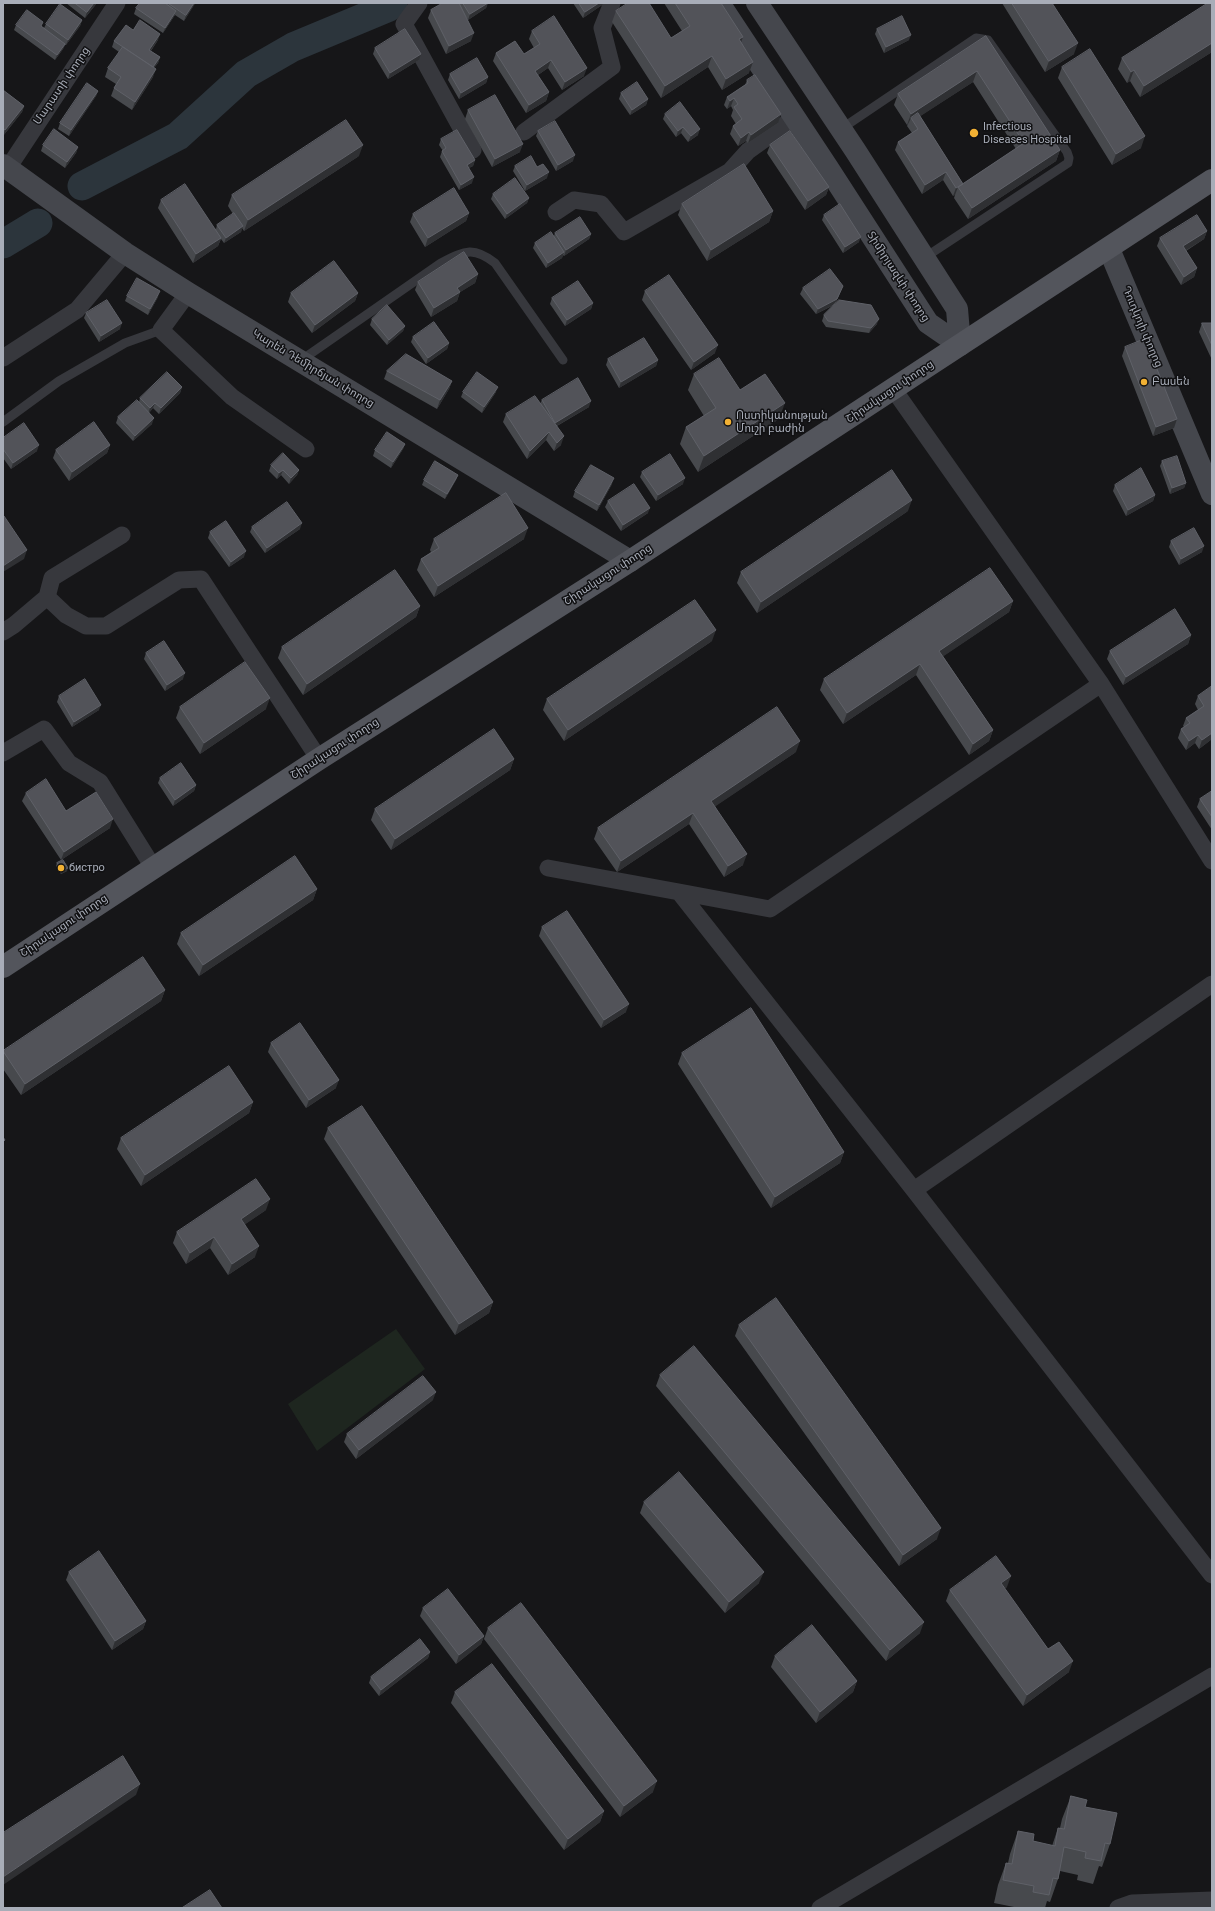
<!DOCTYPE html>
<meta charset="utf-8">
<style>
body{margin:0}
#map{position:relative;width:1215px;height:1911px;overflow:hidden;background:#161618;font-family:Roboto,sans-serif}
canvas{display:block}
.frame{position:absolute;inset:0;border:4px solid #a8adb8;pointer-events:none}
</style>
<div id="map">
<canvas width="1215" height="1911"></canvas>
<div class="frame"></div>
</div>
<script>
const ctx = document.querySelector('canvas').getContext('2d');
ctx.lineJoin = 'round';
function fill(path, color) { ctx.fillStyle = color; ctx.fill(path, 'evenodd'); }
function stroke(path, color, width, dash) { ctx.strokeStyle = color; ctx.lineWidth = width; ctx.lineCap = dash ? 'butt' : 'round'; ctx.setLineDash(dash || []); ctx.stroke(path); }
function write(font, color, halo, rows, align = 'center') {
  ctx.font = font + ' Roboto,"Noto Sans Armenian",sans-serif'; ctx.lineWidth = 3; ctx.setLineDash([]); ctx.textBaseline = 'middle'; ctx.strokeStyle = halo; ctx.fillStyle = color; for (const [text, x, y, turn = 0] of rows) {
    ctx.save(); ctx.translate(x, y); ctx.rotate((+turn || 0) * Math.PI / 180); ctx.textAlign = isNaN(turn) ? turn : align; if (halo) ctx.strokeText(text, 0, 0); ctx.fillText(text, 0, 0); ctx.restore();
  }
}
fill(new Path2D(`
 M396,1329L425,1369L317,1451L288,1404Z`), '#1e261f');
stroke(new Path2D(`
 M82,186L178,136L246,74L293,47L389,7L393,3
 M3,244L38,223`), '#2c353c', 29);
stroke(new Path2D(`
 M841,129L976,38L988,40L1067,152L1069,158L1068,163L924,258
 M300,361L441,263C465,251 473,246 495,263L563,360
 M3,422L59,381L125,343L161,330`), '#37383d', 9);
stroke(new Path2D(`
 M419,3L404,24L473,150
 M524,132L612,67L602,28L612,3
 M8,168L117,3
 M556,212L574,200L601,204L624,232L730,171L748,151L794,118
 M188,293L161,330L232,397L306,449
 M3,358L77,310L125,253
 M894,390L1101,684L1212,861
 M47,597L52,578L122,535
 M3,632L14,625L47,597L66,615L86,626H106L179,580L201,579L319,759
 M3,753L44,729L69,763L100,782L153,867
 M548,868L679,892L914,1190L1212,1575
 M679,892L770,909L1101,684
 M914,1190L1212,984
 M820,1908L1212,1676
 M1118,1908L1132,1903L1212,1900`), '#37383d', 17);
stroke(new Path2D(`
 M719,3L828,168L928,323L960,345
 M757,3L855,150L957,309L960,345
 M3,165L125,253L188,293L630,561
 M1109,249L1212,494`), '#45474d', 22);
stroke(new Path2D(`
 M3,967L319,759L630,561L1212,180`), '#53555c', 22);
fill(new Path2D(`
 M66,3H97L85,18Z
 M140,3H195L184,21L175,15L163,33L134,14L136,8Z
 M443,3H488L486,8L468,20L465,15L471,41L446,54L428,18L431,10Z
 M573,3H605L583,18Z
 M664,3H721L743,37L741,42L749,73L722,90L708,67L661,98L612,22L616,11L671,38L682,31Z
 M1002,3H1052L1074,54L1045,72Z
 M1212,3V52L1140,97L1130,81L1127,83L1118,69L1122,58Z
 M82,20L80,26L66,45H65L63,49L55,60L14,30L16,25L42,27L44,28L46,24Z
 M877,29L909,40L884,53L875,34Z
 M133,30L158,40L151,51L160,57L158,63L154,68L153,77L132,110L111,96L114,88L116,84L105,77L108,68L119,52L112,47L114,41Z
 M532,31L584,76L562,90L548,68L538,75L549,92L546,101L526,113L493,61L496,53L524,54L534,48L529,39Z
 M986,36L1060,150L1056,161L968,219L954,198L955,195L953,196L943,180L922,194L895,150L898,142L912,133L907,126L908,124L907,125L894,105L898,94ZM973,82L1016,149L963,184L920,116Z
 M375,48L419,60L388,79L373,54Z
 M1062,67L1141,148L1112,165L1058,78Z
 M450,74L488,77L486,83L459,99L448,80Z
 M747,80L778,123L748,143L746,141L738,146L730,134L733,126L736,124L731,116L733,110L731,106L727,109L724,105L727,97L745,85Z
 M3,90L24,106L22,112L3,136Z
 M98,91L96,96L69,136L58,129L60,123Z
 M621,93L648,99L646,105L630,115L619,99Z
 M468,110L520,152L492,167L465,119Z
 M665,114L698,135L688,142L681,133L676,137L663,119Z
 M538,131L573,161L556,171L536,136Z
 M441,139L475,160L473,166L469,168L472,183L459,190L440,157L442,151H443L439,145Z
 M43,145L78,147L76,153L65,168L41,151Z
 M770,145L829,187L826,195L805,210L767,153Z
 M359,156L244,231L242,228L241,232L224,243L221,239L218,246L193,263L158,208L161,200L216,229L217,225L233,214L228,206L232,195Z
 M515,166L537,167L547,178L525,191L513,171Z
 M493,194L529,198L527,203L505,219L491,199Z
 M682,204L773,211L769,222L707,261L678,215Z
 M469,213L466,221L425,247L410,222L413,214Z
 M824,215L859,242L843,253L822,220Z
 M1207,231L1204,239L1186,251L1197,268L1194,277L1181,285L1157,246L1160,238Z
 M555,233L591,234L589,239L564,256L563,255L562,258L546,268L533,248L535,243L554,236Z
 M478,274L475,283L460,292L457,301L431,317L415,290L418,282Z
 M843,286L835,304L877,324L869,333L826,327L822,321L824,315L834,305L816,314L800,294L803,288Z
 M645,291L715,353L691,370L642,300Z
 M291,293H358L355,301L312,333L288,302Z
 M127,296L158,297L148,315L125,301Z
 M552,298L593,303L591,309L565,326L550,304Z
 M86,313L120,329L99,342L84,318Z
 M372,319L405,326L403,331L387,345L370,325Z
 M1202,323H1212V360L1199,332Z
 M413,337L449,343L447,349L426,364L411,342Z
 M1125,347L1174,428L1153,436L1122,356Z
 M608,359L658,360L656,366L619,388L606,365Z
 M387,371L452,381L449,389L437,409L384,379Z
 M694,374L740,390L779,419L698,472L680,444L686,427L704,416L688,390Z
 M182,387L180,393L159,414L153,408L149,413L152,424L133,441L116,423L118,417L139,402L140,398Z
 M463,392H496L482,413L461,397Z
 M542,400L589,407L557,426L561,445L554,451L546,440L527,459L503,422L506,414L540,404Z
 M3,438L37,451L11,469L3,458Z
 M405,444L403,449L391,468L373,456L375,450Z
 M110,445L107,453L69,481L53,458L56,450Z
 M1162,461L1186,483L1184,488L1170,494L1160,466Z
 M271,465L299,470L297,475L289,484L281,475L277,479L269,471Z
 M642,472L683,484L656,501L640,477Z
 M458,475L456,480L445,499L422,485L424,480Z
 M612,484L597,511L573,497L575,491Z
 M1115,485L1155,495L1153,501L1126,516L1113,491Z
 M608,501L648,513L621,531L605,507Z
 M908,511L757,613L737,583L741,572Z
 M252,527L300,529L265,553L250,532Z
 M210,532L244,557L229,567L208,538Z
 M434,539H524L434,597L417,570L421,559L431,552L430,550Z
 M1171,541L1202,552L1179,565L1169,547Z
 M1013,601L1009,612L943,656L993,730L989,741L969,755L916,675L843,724L820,690L824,679Z
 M420,606L416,617L303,695L278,658L282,647Z
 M1191,635L1188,644L1123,685L1107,659L1110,651Z
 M712,641L564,741L543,710L547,699Z
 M146,653L183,679L165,691L144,659Z
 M1212,686V739L1199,749L1195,743L1186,750L1178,738L1181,729L1184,727L1183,726L1186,718L1198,710L1195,704L1198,696Z
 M59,696L99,710L72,727L57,702Z
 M180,707L266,709L200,754L176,718Z
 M796,752L715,806L743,865L724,877L689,824L617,872L594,839L598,828Z
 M514,759L510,770L391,850L371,820L375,809Z
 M160,778L196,785L194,791L173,806L158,783Z
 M1212,791V830L1197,807L1200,799Z
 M26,793L66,811L110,828L61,860L22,801Z
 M57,863L67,871L61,874L56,866Z
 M317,889L313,900L199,976L177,944L181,933Z
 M542,927L626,1012L601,1028L539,936Z
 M165,990L161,1001L21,1095L3,1069V1051Z
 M271,1043L336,1088L306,1108L268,1052Z
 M682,1053L844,1152L840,1163L771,1208L678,1064Z
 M253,1102L249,1113L141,1186L117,1149L121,1138Z
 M328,1128L493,1302L489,1313L455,1335L324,1139Z
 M266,1210L245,1224L255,1257L228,1275L210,1248L186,1264L173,1243L177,1232Z
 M739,1325L937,1539L899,1566L735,1336Z
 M660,1375L920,1633L886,1661L656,1386Z
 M433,1400L356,1459L344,1442L347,1434Z
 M644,1502L759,1583L725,1613L640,1513Z
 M69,1572L146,1621L143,1629L112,1650L66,1580Z
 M1007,1587L1004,1589L1048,1649L1069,1672L1023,1706L946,1601L950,1590Z
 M423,1608L484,1636L481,1644L456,1664L420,1616Z
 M488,1628L653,1792L620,1817L484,1639Z
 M430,1652L428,1658L379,1696L369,1683L371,1677Z
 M775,1656L857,1681L853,1692L816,1723L771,1667Z
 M455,1692L604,1811L600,1822L564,1850L451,1703Z
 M1071,1796L1085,1807L1110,1844L1102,1867L1099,1866L1093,1884L1077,1880L1078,1875L1060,1871L1058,1879L1050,1902L1047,1901L1045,1908H1019L994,1903L998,1885L1006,1863H1008L1010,1854L1018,1831L1033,1841L1052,1846L1058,1828H1060L1062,1819Z`), '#47494d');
fill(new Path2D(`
 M94,3H97L85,18L87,12Z
 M194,3H195V4L184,21L186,15Z
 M488,3L486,8L468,20L470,14Z
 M599,3H605L583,18L585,12Z
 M176,11L174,16L163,33L165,28Z
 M82,20L80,26L66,45L68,40Z
 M474,33L471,41L446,54L449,46Z
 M160,34L158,40L147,56L149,50Z
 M911,35L909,40L884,53L886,47Z
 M743,37L739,48V39Z
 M1078,43L1074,54L1045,72L1049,61Z
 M1212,43V52L1140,97L1144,86Z
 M65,44L63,49L55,60L57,55Z
 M421,54L419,60L388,79L390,73Z
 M712,56L708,67L661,98L665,86Z
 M160,57L158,63L150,73L152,68Z
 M551,60L548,68L532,79L535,71Z
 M753,62L749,73L722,90L726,79Z
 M587,68L584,76L562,90L565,82Z
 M156,69L153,77L132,110L135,102Z
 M1134,70L1130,81L1127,83L1131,72Z
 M977,71L973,82L913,121L911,118L908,124L907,125L911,114Z
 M488,77L486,83L459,99L461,93Z
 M98,91L96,96L69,136L71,130Z
 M549,92L546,101L526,113L529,105Z
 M734,98L731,106L727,109L730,101Z
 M648,99L646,105L630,115L632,110Z
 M24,106L22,112L3,136L5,130Z
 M781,114L778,123L748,143L751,135Z
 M683,127L681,133L676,137L678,131Z
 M700,129L698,135L688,142L691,136Z
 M749,132L746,141L738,146L741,138Z
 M1145,136L1141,148L1112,165L1116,154Z
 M523,144L520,152L492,167L495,159Z
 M363,145L359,156L244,231L248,220Z
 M78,147L76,153L65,168L67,162Z
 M1060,150L1056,161L968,219L972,208Z
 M575,155L573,161L556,171L558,165Z
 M475,160L473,166L465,170L467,165Z
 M549,172L547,178L525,191L527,185Z
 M946,172L943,180L922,194L925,185Z
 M474,177L472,183L459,190L461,185Z
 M829,187L826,195L805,210L808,201Z
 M958,187L955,195L953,196L956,188Z
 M529,198L527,203L505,219L507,214Z
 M773,211L769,222L707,261L711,250Z
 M469,213L466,221L425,247L428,238Z
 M243,226L241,232L224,243L226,238Z
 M1207,231L1204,239L1180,254L1183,246Z
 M591,234L589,239L564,256L566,250Z
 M861,237L859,242L843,253L845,247Z
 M221,238L218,246L193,263L196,254Z
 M564,252L562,258L546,268L548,263Z
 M1197,268L1194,277L1181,285L1184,277Z
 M478,274L475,283L454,296L457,288Z
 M843,286L835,304L816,314L818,309Z
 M160,291L158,297L148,315L150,309Z
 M460,292L457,301L431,317L434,308Z
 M358,293L355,301L312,333L315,325Z
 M593,303L591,309L565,326L567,320Z
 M879,319L877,324L869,333L871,328Z
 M122,323L120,329L99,342L101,336Z
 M405,326L403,331L387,345L389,340Z
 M449,343L447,349L426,364L428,358Z
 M718,345L715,353L691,370L694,362Z
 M658,360L656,366L619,388L621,382Z
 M452,381L449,389L437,409L440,400Z
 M182,387L180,393L159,414L161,408Z
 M498,387L496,392L482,413L484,407Z
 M591,401L589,407L553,428L555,423Z
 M155,403L153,408L148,414L150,408Z
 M785,403L779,419L698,472L704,456Z
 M154,418L152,424L133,441L135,436Z
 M1177,419L1174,428L1153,436L1156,427Z
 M549,432L546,440L527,459L530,451Z
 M564,436L561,445L554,451L557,443Z
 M405,444L403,449L391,468L393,462Z
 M39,445L37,451L11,469L13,463Z
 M110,445L107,453L69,481L72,472Z
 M283,470L281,475L277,479L279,473Z
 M299,470L297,475L289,484L291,478Z
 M458,475L456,480L445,499L447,494Z
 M614,478L612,484L597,511L599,505Z
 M685,478L683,484L656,501L658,495Z
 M1186,483L1184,488L1170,494L1172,488Z
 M1155,495L1153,501L1126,516L1128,510Z
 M912,500L908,511L757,613L761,602Z
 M650,508L648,513L621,531L623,525Z
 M302,523L300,529L265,553L267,548Z
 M528,528L524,539L434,597L438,586Z
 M1204,546L1202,552L1179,565L1181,559Z
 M27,550L24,559L3,572V566Z
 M246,551L244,557L229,567L231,562Z
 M1013,601L1009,612L935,662L939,651Z
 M420,606L416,617L303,695L307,684Z
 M716,630L712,641L564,741L568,730Z
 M1191,635L1188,644L1123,685L1126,677Z
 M920,664L916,675L843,724L847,713Z
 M185,673L183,679L165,691L167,685Z
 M270,698L266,709L200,754L204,743Z
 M101,705L99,710L72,727L74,722Z
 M993,730L989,741L969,755L973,744Z
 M1212,733V739L1199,749L1202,740Z
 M1198,735L1195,743L1186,750L1189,741Z
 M800,741L796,752L707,812L711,801Z
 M514,759L510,770L391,850L395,839Z
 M196,785L194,791L173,806L175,800Z
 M693,813L689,824L617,872L621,861Z
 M113,819L110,828L61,860L64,852Z
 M747,854L743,865L724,877L728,866Z
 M68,868L67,871L61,874L62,871Z
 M317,889L313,900L199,976L203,965Z
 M165,990L161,1001L21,1095L25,1084Z
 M629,1004L626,1012L601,1028L604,1020Z
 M339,1080L336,1088L306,1108L309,1100Z
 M253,1102L249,1113L141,1186L145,1175Z
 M844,1152L840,1163L771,1208L775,1197Z
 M270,1199L266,1210L237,1230L241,1219Z
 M214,1237L210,1248L186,1264L190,1253Z
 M259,1246L255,1257L228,1275L232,1264Z
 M493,1302L489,1313L455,1335L459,1324Z
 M436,1392L433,1400L356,1459L359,1450Z
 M941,1528L937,1539L899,1566L903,1555Z
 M764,1572L759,1583L725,1613L729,1602Z
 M1011,1576L1007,1587L997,1594L1001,1583Z
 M146,1621L143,1629L112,1650L115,1641Z
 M924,1622L920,1633L886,1661L890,1650Z
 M484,1636L481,1644L456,1664L459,1655Z
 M430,1652L428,1658L379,1696L381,1690Z
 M1073,1661L1069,1672L1023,1706L1027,1695Z
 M857,1681L853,1692L816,1723L820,1712Z
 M657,1781L653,1792L620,1817L624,1806Z
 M140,1784L136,1795L3,1885V1877Z
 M604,1811L600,1822L564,1850L568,1839Z`), '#2f3033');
const building = new Path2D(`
 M75,3H94L87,12Z
 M140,3H165L176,11L165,28L136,8Z
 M168,3H194L186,15Z
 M443,3H459L474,33L449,46L431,10Z
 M463,3H488L470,14Z
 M579,3H599L585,12Z
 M628,3H649L671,38L690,26L675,3H721L743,37L739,39L753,62L726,79L712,56L665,86L616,11Z
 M1012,3H1052L1078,43L1049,61Z
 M1208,3H1212V43L1144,86L1134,70L1131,72L1122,58Z
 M60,4L82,20L68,40L46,24Z
 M27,10L43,22L41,26L65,44L57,55L16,25Z
 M554,16L587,68L565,82L551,60L535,71L549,92L529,105L496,53L515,41L524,54L540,44L532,31Z
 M902,16L911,35L886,47L877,29Z
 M140,20L160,34L149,50L160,57L153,67L114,41L126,25L133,30Z
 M405,29L421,54L390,73L375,48Z
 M986,36L1060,150L972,208L958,187L1024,143L977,71L911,114L898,94Z
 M123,47L156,69L135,102L114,88L121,77L108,68Z
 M1090,49L1145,136L1116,154L1062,67Z
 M477,58L488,77L461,93L450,74Z
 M755,75L781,114L751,135L749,132L741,138L733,126L742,119L734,107L738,104L734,98L730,101L727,97L748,83L747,80Z
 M637,82L648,99L632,110L621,93Z
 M87,83L98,91L71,130L60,123Z
 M3,90L24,106L5,130L3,128Z
 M495,95L523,144L495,159L468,110Z
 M680,102L700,129L691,136L683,127L678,131L665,114Z
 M918,113L963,184L956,188L946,172L925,185L898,142L918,129L911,118Z
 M346,120L363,145L248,220L232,195Z
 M555,121L575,155L558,165L538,131Z
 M54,129L78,147L67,162L43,145Z
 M457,130L475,160L467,165L474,177L461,185L442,151L446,148L441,139Z
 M790,131L829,187L808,201L770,145Z
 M531,156L537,167L543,164L549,172L527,185L515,166Z
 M744,164L773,211L711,250L682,204Z
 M515,178L529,198L507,214L493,194Z
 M185,184L221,238L196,254L161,200Z
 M454,188L469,213L428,238L413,214Z
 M840,204L861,237L845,247L824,215Z
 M234,213L243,226L226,238L217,225Z
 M1197,215L1207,231L1183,246L1197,268L1184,277L1160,238Z
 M580,217L591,234L566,250L555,233Z
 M551,232L564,252L548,263L535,243Z
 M464,252L478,274L457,288L460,292L434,308L418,282Z
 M334,261L358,293L315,325L291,293Z
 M830,269L843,286L837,299L818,309L803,288Z
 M669,275L718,345L694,362L645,291Z
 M137,278L160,291L150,309L127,296Z
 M578,281L593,303L567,320L552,298Z
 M107,300L122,323L101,336L86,313Z
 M839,300L871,305L879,319L871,328L828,321L824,315Z
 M387,305L405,326L389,340L372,319Z
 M434,322L449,343L428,358L413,337Z
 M1202,323H1212V345Z
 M644,338L658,360L621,382L608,359Z
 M1145,339L1177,419L1156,427L1125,347Z
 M406,354L452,381L440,400L387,371Z
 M719,358L740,390L765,374L785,403L704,456L686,427L716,408L694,374Z
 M167,372L182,387L161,408L155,403L150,408L140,398Z
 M477,372L498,387L484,407L463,392Z
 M578,378L591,401L555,423L542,400Z
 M535,396L564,436L557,443L549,432L530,451L506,414Z
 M137,400L154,418L135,436L118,417Z
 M94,422L110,445L72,472L56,450Z
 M24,423L39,445L13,463L3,449V438Z
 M387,432L405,444L393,462L375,450Z
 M283,453L299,470L291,478L283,470L279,473L271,465Z
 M670,454L685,478L658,495L642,472Z
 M1177,456L1186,483L1172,488L1162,461Z
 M435,461L458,475L447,494L424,480Z
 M591,465L614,478L599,505L575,491Z
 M1141,468L1155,495L1128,510L1115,485Z
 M892,470L912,500L761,602L741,572Z
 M634,484L650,508L623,525L608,501Z
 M506,493L528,528L438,586L421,559L439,548L434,539Z
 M287,502L302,523L267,548L252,527Z
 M3,516H4L27,550L3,566Z
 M226,521L246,551L231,562L210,532Z
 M1194,528L1204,546L1181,559L1171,541Z
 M990,568L1013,601L939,651L993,730L973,744L920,664L847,713L824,679Z
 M395,570L420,606L307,684L282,647Z
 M695,600L716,630L568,730L547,699Z
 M1175,609L1191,635L1126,677L1110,651Z
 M164,641L185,673L167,685L146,653Z
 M245,662L270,698L204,743L180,707Z
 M85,679L101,705L74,722L59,696Z
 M1212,686V733L1202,740L1198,735L1189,741L1181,729L1190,723L1186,718L1204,706L1198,696Z
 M777,707L800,741L711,801L747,854L728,866L693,813L621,861L598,828Z
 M494,729L514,759L395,839L375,809Z
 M181,763L196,785L175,800L160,778Z
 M46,779L66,811L96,792L113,819L64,852L26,793Z
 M1212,791V817L1200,799Z
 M295,856L317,889L203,965L181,933Z
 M63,860L68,868L62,871L57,863Z
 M567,911L629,1004L604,1020L542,927Z
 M143,957L165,990L25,1084L3,1051Z
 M751,1008L844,1152L775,1197L682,1053Z
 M300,1023L339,1080L309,1100L271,1043Z
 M229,1066L253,1102L145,1175L121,1138Z
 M362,1106L493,1302L459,1324L328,1128Z
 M3,1137L5,1140L3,1142Z
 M256,1179L270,1199L241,1219L259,1246L232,1264L214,1237L190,1253L177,1232Z
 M776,1298L941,1528L903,1555L739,1325Z
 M694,1346L924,1622L890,1650L660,1375Z
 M423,1376L436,1392L359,1450L347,1434Z
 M679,1472L764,1572L729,1602L644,1502Z
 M99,1551L146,1621L115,1641L69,1572Z
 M996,1556L1011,1576L1001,1583L1048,1649L1059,1642L1073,1661L1027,1695L950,1590Z
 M448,1589L484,1636L459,1655L423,1608Z
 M521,1603L657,1781L624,1806L488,1628Z
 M812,1625L857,1681L820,1712L775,1656Z
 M420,1639L430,1652L381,1690L371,1677Z
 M492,1664L604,1811L568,1839L455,1692Z
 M123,1756L140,1784L3,1877V1833Z
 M1071,1796L1087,1800L1085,1807L1117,1813L1110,1844L1105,1843L1101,1861L1085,1858L1086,1852L1064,1847L1058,1879L1053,1878L1049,1895L1033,1892L1034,1886L1003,1880L1006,1863L1012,1864L1018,1831L1034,1834L1033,1841L1055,1846L1058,1828L1064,1829Z
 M210,1890L222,1908H182Z`);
fill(building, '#525359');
stroke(building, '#5f6168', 1);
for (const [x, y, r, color] of [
 [974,133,5,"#f2b134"],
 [1144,382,4,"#f2b134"],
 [728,422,4,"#f2b134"],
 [61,868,4,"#f2b134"]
]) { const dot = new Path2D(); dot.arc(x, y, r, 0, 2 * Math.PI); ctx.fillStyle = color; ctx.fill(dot); stroke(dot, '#111113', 1.5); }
write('11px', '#a8adb8', '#111113', [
 ["Մարատի փողոց",62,86,-56],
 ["Տիմիրյազևի փողոց",898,277,57],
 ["Դուդկոյի փողոց",1142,327,67],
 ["Կարեն Դեմիրճյան փողոց",313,369,31],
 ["Շիրակացու փողոց",890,392,-34],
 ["Շիրակացու փողոց",608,575,-33],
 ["Շիրակացու փողոց",335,749,-33],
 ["Շիրակացու փողոց",64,926,-34]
]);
write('11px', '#a8adb8', '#111113', [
 ["Infectious",983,127],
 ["Diseases Hospital",983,140],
 ["Բասեն",1152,382],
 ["Ոստիկանության",736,416],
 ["Մուշի բաժին",736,429],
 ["бистро",69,868]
], 'left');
</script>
